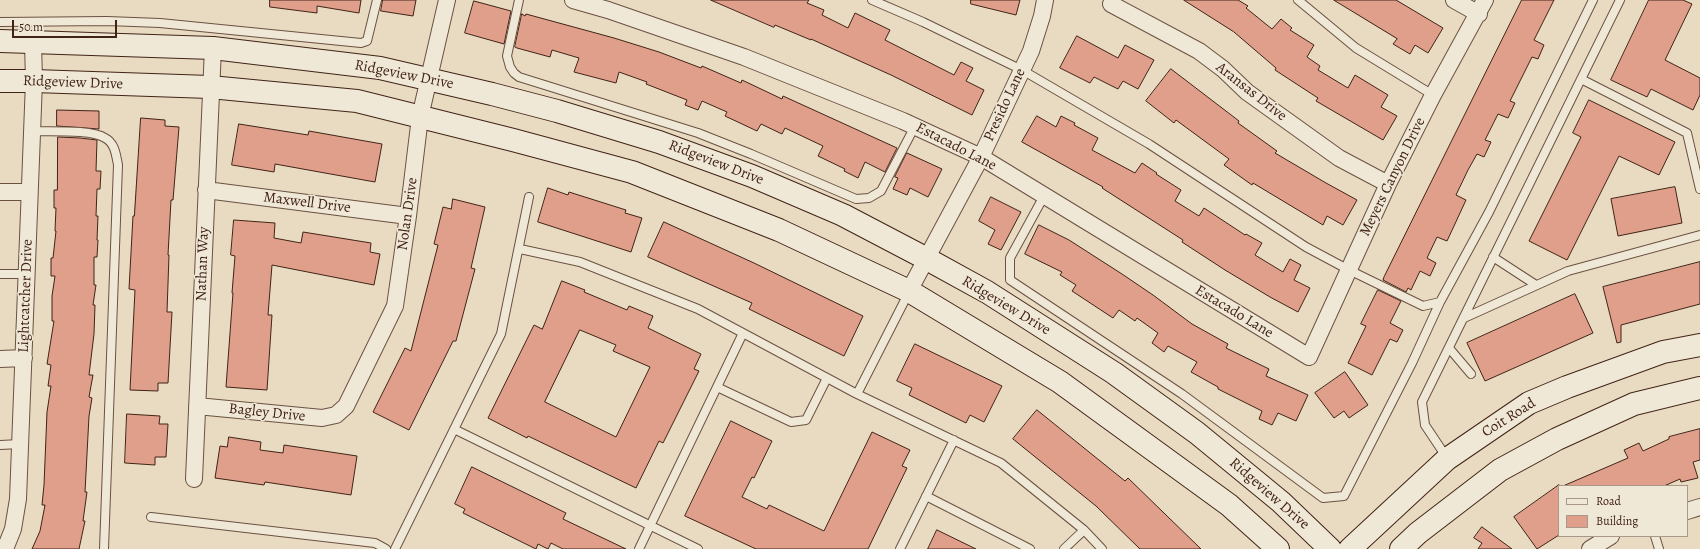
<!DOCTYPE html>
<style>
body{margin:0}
#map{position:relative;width:1700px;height:549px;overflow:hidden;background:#e8dbc1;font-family:Alegreya,serif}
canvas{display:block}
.legend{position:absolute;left:1558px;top:485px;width:130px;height:52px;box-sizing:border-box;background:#f0e8d7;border:1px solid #aa998a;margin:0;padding:5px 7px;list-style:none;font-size:12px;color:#412316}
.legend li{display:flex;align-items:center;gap:8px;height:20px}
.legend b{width:20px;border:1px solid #aa998a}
.scale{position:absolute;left:12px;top:20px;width:105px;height:18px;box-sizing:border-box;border:2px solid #412316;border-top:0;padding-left:5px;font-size:12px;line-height:14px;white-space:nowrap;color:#412316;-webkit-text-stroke:3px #f0e8d7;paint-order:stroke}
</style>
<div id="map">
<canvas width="1700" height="549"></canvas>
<ul class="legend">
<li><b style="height:5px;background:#f0e8d7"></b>Road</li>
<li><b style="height:11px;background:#e09f8a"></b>Building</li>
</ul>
<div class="scale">50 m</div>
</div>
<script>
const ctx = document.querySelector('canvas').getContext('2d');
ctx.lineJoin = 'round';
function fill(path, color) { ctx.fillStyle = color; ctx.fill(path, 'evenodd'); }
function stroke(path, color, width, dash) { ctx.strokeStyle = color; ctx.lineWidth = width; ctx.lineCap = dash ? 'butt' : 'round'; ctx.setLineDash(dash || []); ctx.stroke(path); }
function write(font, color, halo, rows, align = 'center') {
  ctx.font = font + ' Alegreya,serif'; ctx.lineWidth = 3; ctx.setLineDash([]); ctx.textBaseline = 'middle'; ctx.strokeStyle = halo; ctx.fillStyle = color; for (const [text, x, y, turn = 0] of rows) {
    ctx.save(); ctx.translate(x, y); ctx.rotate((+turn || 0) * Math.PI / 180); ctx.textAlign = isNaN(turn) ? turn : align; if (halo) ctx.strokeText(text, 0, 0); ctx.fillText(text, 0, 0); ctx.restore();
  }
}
const building = new Path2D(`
 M270,0H361L359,13L317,6V13L270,7Z
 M383,0H416L413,16L381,11Z
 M711,0H809L807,3L824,10L822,15L848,28L855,13L890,30L885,40L954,75L961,62L973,68L966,81L984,90L972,115L891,75L811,39V40L775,25L774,27Z
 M971,0H1020L1016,15L971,4Z
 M1184,0H1238L1248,6L1246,8L1272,29L1281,19L1292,28L1290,30L1314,45L1307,57L1320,66L1318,70L1348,88L1355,75L1388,95L1381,107L1397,116L1383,140L1316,101L1318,98L1275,70L1276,68L1234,32Z
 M1334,0H1396L1443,28L1428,53L1415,45L1410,54L1393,44L1397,39Z
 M1522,0H1554L1534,40L1544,45L1538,59L1532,57L1510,101L1515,103L1508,118L1498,114L1485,140L1491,142L1484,157L1477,154L1468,170L1456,195L1466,200L1454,226L1447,241L1437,237L1427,258L1436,263L1430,276L1420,271L1411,290L1408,288L1406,292L1383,280L1384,277Z
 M1649,0H1683L1692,4L1665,60L1700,78V95L1693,110L1651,89L1647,97L1611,80Z
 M474,1L511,11L504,44L465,33Z
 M522,14L525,16L526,14L614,38L659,52L701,68L702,66L741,83L742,80L782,99L783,96L897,148L885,172L865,162L858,178L844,171L845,169L818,156L823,146L785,128L782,134L761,124L757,131L725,116L727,112L702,101L698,110L685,105L687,100L646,84L647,82L619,72L616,83L574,72L579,58L552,50L550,57L517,48L515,47Z
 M1077,36L1118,58L1125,45L1154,60L1138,89L1123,81L1118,89L1094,77L1090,83L1060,68Z
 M1171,69L1239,121L1238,123L1277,151L1275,153L1326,183L1357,200L1343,225L1327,216L1323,225L1253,183L1252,185L1224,165L1229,159L1176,120L1174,123L1146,101Z
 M1589,100L1675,142L1659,175L1619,156L1567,260L1529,241L1581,137L1573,133Z
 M57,110L99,111V129L57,126Z
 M1037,116L1056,127L1061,116L1075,123L1074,125L1098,138L1092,150L1135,173L1142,163L1157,173L1156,174L1181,190L1175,201L1199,216L1204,208L1245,235L1246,234L1262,243L1255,255L1283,272L1290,259L1301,265L1294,280L1310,288L1298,312L1270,297L1225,270L1182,242L1183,240L1102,188L1103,187L1022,142Z
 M141,118L165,120V126L179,127L173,200H171L168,255H169L167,312H172L168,383H158V391L130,390L135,290L129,289L133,216H134Z
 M239,124L308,135L309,131L382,144L375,182L275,164L274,172L232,165Z
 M58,137L80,138L97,140L96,171H101L100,189H97L96,216H98L97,240H98L97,257H94V285H96L93,305H95L94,334L89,375H93L89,397L92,398L89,416L85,492H87L83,521H85L79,549H32L40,531L45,505H42L44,485L47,412L51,386H48L51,365L47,364L54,321H52V296L55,276H51V258H53L56,231H55L56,208H54V190H57Z
 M907,153L942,169L928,197L910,188L907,195L893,189L898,178L895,177Z
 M1675,187L1682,223L1618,236L1611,199Z
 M548,188L568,195L569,192L626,210L625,213L642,218L631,252L538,222Z
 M991,197L1021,212L1001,250L988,244L995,230L979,221Z
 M453,199L485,207L471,268L475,269L456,341H453L409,430L373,412L405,348L411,351L438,245L434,244L443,207L451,209Z
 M234,220L275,223L274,238L301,243L303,232L371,243L370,252L380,254L374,285L272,265L268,315H272L267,390L226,387L233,293H232L235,256L231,255Z
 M664,222L754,263L863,316L844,356L749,309L752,303L648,257Z
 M1039,225L1069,240L1122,274L1153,295L1192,324L1228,344L1226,348L1269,369L1266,376L1308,395L1296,421L1278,413L1272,425L1259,419L1262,411L1218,389V387L1191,372L1197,362L1168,346L1164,352L1152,343L1158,333L1137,318L1135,321L1119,310L1113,318L1072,291L1076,285L1060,275L1062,272L1025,254Z
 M1700,262V304L1621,325V342L1617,343L1603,287Z
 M562,281L585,290L584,292L627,310L629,306L653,316L648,328L701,354L694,369L699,371L663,443L659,441L636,488L528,436L527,438L488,418L534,325L542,329ZM580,330L616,345L613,351L650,367L616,437L545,402Z
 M1378,290L1401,301L1390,323L1403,330L1397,342L1390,339L1372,375L1348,363L1366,326L1361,324Z
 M1575,294L1593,333L1485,381L1467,343Z
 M915,344L1002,386L984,422L970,415L966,423L909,395L912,388L897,381Z
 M1345,372L1368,405L1349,418L1344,411L1334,418L1315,393Z
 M1037,410L1125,481L1128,478L1201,549H1140L1096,506L1013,439Z
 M127,414L160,416L159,424H168L166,457H155V465L125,463Z
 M731,421L772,441L754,478L752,477L742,497L767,509L769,505L824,531L872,432L910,450L902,466L907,468L868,549H756L685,516Z
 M1700,429V460L1693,462L1698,478L1681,482L1680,479L1664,486H1563L1628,458L1624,450L1639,443L1643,451L1669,439V437Z
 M229,437L261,442L260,450L283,453L284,445L357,456L351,495L265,482L264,485L215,478L220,446L227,447Z
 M472,467L566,513L563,519L626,549H563L551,543L548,549L538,544L536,549L463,513L465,509L455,504Z
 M1559,485V535L1537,549L1514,517Z
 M1482,527L1512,549H1478L1482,543L1474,538Z
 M937,530L976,549H928Z`);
fill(building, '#e09f8a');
stroke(building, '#412316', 1);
const lane = new Path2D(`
 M519,0L507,56L510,67L514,73L519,77L698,133L751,154L856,199L869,198L881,191L915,126
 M872,0L923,22L1022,70L1149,144L1306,247L1349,270L1423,306L1440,302L1489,212L1593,0
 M1298,0L1356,48L1433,95
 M0,22L107,21L160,23L361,43L367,41L377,0
 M1581,79L1687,133L1700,189
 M32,131C49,132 91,129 105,138C115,143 116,155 118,165L104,549
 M1044,196L1010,258V280L1182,394L1323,498L1344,496L1412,363L1440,302
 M520,249L580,262L698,309L857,394L1001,463L1084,530L1102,549
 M1493,257L1536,285
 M0,274H27
 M1464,318L1568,271L1700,235
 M1449,348L1471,374
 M717,387L791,422L806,420L827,378
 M857,394L909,292
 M454,429L698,549
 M0,445L20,444
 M1447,458L1425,425L1422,402L1620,0
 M926,496L1030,549
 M151,517L375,543L386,549
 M1655,536L1659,549
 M395,549L501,334L529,197
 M639,549L743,333
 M900,549L954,440
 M1064,549L1084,530`);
const street = new Path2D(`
 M573,0L608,10L744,57L903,121L981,157L1309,357L1388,184L1433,95L1485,0
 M1454,0L1479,14
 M1111,4L1199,51L1223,69L1247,92L1339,158L1388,184
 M206,190L408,216
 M0,192H29
 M909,291L981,157L1031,51L1042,16L1045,0
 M0,359L24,358
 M197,406L322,418L336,415L346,406L395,306L408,216L420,117L447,0
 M194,479L213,48
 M1687,511L1700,507
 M5,549L13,529L18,499L34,81L33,42
 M1590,549L1611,536`);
const secondary = new Path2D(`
 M0,41L213,48L380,68L492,94L557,111L659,142L752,176L843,215L927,259L987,292L1114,373L1197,433L1281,502L1330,549
 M0,81H34L210,87L357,101L513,140L632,172L779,230L909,291L1060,382L1229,505L1278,549
 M1350,549L1447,459L1529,403L1567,387L1663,352L1700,345
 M1401,549L1418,533L1500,470L1557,439L1634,404L1700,388`);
stroke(lane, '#6b5141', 10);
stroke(street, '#6b5141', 18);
stroke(secondary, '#412316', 24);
stroke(lane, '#f0e8d7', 8);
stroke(street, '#f0e8d7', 16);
stroke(secondary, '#f0e8d7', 22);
write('15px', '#412316', '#f0e8d7', [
 ["Ridgeview Drive",404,75,11],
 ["Ridgeview Drive",73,83,2],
 ["Aransas Drive",1251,92,38],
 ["Presido Lane",1005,105,-65],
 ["Estacado Lane",956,147,27],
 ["Ridgeview Drive",716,163,21],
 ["Meyers Canyon Drive",1393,177,-64],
 ["Maxwell Drive",307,203,7],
 ["Nolan Drive",408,214,-82],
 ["Nathan Way",203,264,-88],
 ["Lightcatcher Drive",26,296,-88],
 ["Ridgeview Drive",1006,306,31],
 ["Estacado Lane",1234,312,31],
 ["Bagley Drive",267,413,6],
 ["Coit Road",1509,418,-32],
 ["Ridgeview Drive",1269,494,41]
]);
</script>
